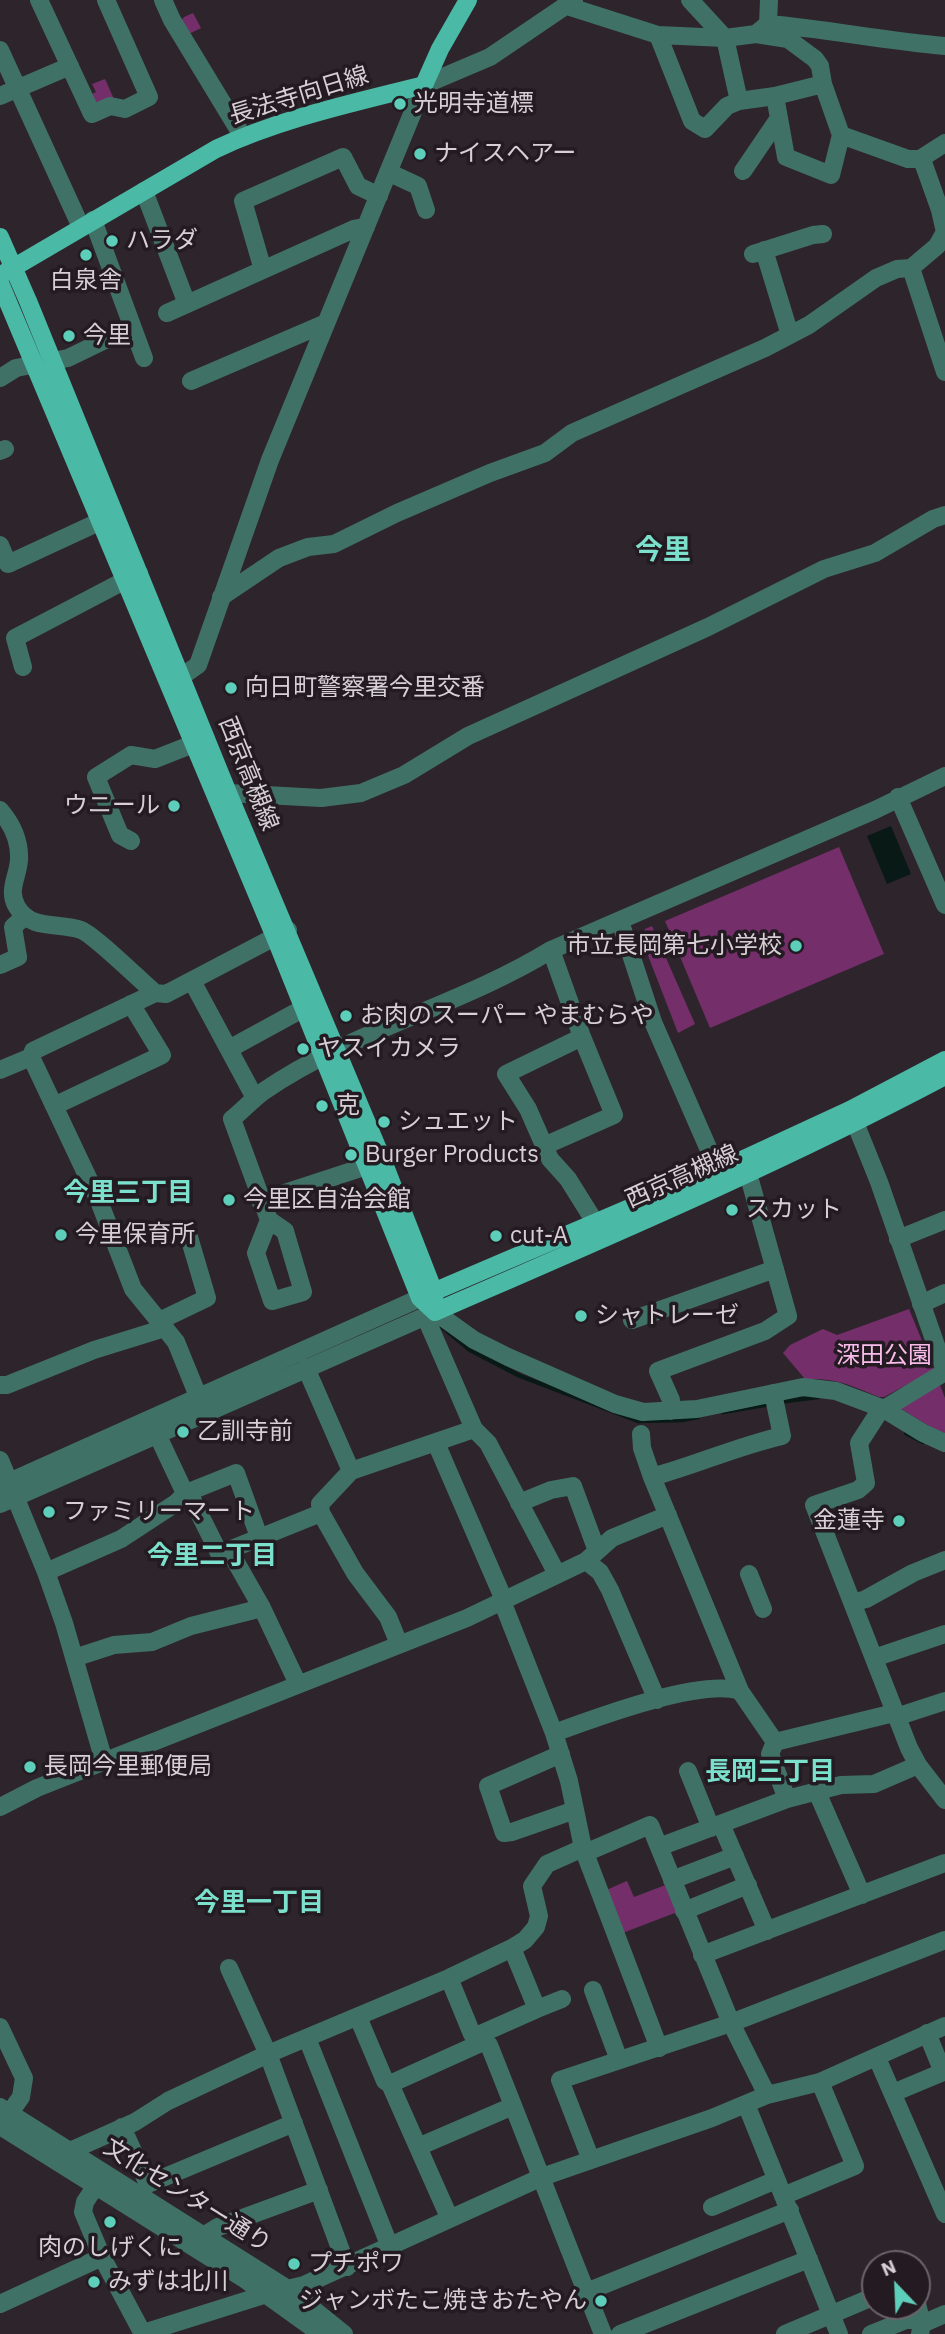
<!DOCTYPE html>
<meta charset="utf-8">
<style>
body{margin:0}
#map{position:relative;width:945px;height:2334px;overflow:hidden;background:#2e252c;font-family:"IBM Plex Sans",sans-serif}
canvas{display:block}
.north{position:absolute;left:861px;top:2250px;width:70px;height:70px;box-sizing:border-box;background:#241b22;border:2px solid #6b6369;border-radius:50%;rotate:337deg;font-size:19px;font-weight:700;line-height:28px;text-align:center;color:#d6cfd4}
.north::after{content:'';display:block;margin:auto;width:24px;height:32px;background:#5dceb9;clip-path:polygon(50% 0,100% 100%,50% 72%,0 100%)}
</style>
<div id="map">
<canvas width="945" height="2334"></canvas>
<div class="north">N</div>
</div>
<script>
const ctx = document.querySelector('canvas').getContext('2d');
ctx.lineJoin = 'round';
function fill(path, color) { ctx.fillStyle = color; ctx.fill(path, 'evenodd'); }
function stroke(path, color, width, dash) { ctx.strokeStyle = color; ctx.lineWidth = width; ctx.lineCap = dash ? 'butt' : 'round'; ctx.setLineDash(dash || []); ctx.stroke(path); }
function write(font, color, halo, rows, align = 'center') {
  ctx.font = font + ' "IBM Plex Sans","Noto Sans JP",sans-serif'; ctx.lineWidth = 7; ctx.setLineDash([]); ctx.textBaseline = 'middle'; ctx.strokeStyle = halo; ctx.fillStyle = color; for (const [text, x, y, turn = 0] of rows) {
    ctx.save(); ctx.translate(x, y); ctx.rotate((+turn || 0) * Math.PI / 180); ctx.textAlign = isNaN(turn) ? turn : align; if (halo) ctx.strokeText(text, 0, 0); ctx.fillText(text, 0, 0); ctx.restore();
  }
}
fill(new Path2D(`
 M193,13L201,28L189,34L181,21L184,17Z
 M105,79L114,99L102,105L95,102L92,94L96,92L92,84Z
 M839,847L884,954L710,1028L665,921Z
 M652,926L695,1024L678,1033L642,940L645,929Z
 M909,1309L934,1370L884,1397H879C850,1385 837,1378 805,1379L783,1353L790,1345L823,1329L837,1335Z
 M940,1385L945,1398V1433L932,1428L900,1408Z
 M627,1881L634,1897L668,1884L680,1911L620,1934L604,1891Z`), '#742e69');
fill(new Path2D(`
 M891,826L911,874L887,884L867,836Z`), '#081916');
stroke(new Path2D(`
 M440,1325L470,1350L520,1376L638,1421L682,1420L698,1417
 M779,1402L818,1397
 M723,1412L770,1404
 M906,1433L923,1442`), '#081916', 4.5);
stroke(new Path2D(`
 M39,0L92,114L110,106L125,109L149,97L106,0
 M163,0L172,20L243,137
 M567,6L658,35L725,38L756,34L768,24L769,0
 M768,24C827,29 885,41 945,46
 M756,34L788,39L815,59L820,66L823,84L841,135L908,159H920L924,165L940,210L945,232L937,246L911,268
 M658,35L692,121L705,129L727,106L739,101L725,38L690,0
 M0,50L81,227
 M0,96L70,66
 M775,96L786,157L831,175L841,135
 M739,101L775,96L823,84
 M920,159L945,143
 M743,171L779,118
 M388,172L418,186L426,210
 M144,191L187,304
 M93,220L144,358
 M764,250L790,335
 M753,254L813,235L823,234
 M263,270L243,201L343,157L358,186L379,196
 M167,313L354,229L366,227
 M0,378L16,368L68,358L132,327
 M191,381L326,323
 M0,451L5,449
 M0,545L8,564L114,515
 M221,597L279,558L308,547L334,544L397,513L490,473L545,453L572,433L765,348L809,325L876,278L897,269L911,268L945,372
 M23,667L15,638L139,573
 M181,677L198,665L270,460L424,85L490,57L574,0
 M228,793L321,798L361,793L404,775L468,736L708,627L824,569L875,553L933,519L945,515
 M898,797L945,905
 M0,810C12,824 20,841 19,860C18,877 7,890 17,907C31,931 59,922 81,930C93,934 142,982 155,993
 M131,841L120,835L96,777L131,755L155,759L206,739
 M620,921L653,1022L723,1182
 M0,965L18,957L13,927L25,916
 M192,981L255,1098
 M582,1037L506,1074L528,1109L550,1159L568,1179L603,1235
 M229,1049L304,1008
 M31,1057L99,1201L133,1289L176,1342L198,1396
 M0,1070L31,1057L33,1051L155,993L166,994L288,930
 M54,1106L162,1055L131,1004
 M850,1110L879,1182L945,1371
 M544,1146L614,1115L582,1037L551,950
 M260,1201L367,1166
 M269,1220L256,1253L272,1301L303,1292L285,1231L269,1220L232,1119C243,1110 253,1099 264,1091C353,1030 460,1006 551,950L875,810L945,776
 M898,1239L945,1220
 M921,1304L945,1293
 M425,1316L474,1429L488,1443L557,1574
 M632,1320L775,1269
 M159,1321L207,1298L189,1237
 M306,1368L351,1471
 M945,1372L879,1412L859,1443L866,1483L858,1490L814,1505L909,1748L918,1765L945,1800
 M0,1385H7L94,1350L165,1328
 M671,1411V1400L658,1371L765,1331L788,1316L744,1159
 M157,1434L182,1487L193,1501L219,1553L229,1550L262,1608L298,1684
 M641,1434L642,1448L652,1477L740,1691L775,1742L894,1713
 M436,1443L504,1600
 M0,1460L46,1572L64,1623L104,1761
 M652,1477C696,1465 738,1446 782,1436L773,1393
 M0,1486L420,1298
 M519,1503L551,1490L573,1486L597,1551
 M0,1504L435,1312L474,1340L508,1357L615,1404L643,1412L697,1409L803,1387L836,1391L884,1409L923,1433L945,1443
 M229,1550L321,1513
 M586,1561L600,1572L610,1590L657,1700
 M46,1572L121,1539L176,1503L186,1493L236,1473L259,1537
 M749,1574L763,1609
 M502,1601L554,1733L569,1781L583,1848L659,2048
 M853,1603L866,1599L913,1573L945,1560
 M399,1644L388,1617L355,1573L321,1513L320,1504L351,1471L474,1429
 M74,1658L114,1645L152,1642L191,1626L262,1608
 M874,1658L945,1634
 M896,1717L945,1701
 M554,1733C595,1718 701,1678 740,1691
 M775,1742L770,1754L787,1799
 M561,1754L488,1786L504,1833L512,1832L575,1810
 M688,1771L711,1828
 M817,1792L862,1895
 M0,1807L37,1788L467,1618L586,1561L612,1538L668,1515
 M721,1824L767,1931
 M659,1847L787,1799L841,1785L874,1784L918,1765
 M585,1853L650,1825L731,2023L767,2095
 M672,1880L735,1856
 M684,1911L748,1885
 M702,1955L945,1863
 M229,1968L268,2054L347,2267
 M449,1978L472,2034L489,2045C528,2142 564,2238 603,2334
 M593,1990L619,2060
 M537,2009L562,1999
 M358,2017L385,2081L390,2084L449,2217
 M0,2027L24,2078L21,2097L4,2121
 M476,2036L537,2009L512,1948
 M307,2038L390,2247
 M877,2058L945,2214
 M390,2084L483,2042
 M893,2093L943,2072L927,2033
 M746,2104L839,2334
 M0,2107L288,2289L344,2334
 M0,2126L243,2278L321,2334
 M122,2127L148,2184L294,2123
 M418,2147L513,2106
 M70,2151L135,2122L168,2101L268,2054L449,1978L512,1948L525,1940L536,1927L539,1916L532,1886L547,1864L583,1848
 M591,2160L560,2080L731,2023L945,1940
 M101,2178L85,2202L83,2212L102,2257L143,2334
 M783,2196L855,2166L820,2082
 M712,2207L776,2180
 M205,2235L218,2227L319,2190
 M586,2292L790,2210
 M0,2304L102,2257
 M917,2304L922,2324L920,2334
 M922,2324L945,2314
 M143,2333L267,2294L304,2285L542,2177L712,2118L767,2095L820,2082L945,2026
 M620,2334L809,2259
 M785,2334L875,2296
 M871,2334L906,2320H920`), '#407167', 18);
stroke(new Path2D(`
 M0,237L28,301L228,793L383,1161L434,1292L435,1312
 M6,272L216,149C282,118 354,103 424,85L440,49L468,0
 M0,283L275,937L420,1298L435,1312
 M426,1295L744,1159L850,1110L945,1060
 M435,1312C607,1237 779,1164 945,1076`), '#4ab9a5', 18);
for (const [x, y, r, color] of [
 [400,104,7,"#5dceb9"],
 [420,154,7,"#5dceb9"],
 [112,241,7,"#5dceb9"],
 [86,255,7,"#5dceb9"],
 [69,336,7,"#5dceb9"],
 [231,688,7,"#5dceb9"],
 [174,806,7,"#5dceb9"],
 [796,946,7,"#5dceb9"],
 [346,1016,7,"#5dceb9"],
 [303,1049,7,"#5dceb9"],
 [322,1106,7,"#5dceb9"],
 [384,1122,7,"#5dceb9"],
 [351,1155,7,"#5dceb9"],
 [229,1200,7,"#5dceb9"],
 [732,1210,7,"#5dceb9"],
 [61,1235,7,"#5dceb9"],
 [496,1236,7,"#5dceb9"],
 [581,1316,7,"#5dceb9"],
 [183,1432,7,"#5dceb9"],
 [49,1512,7,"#5dceb9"],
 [899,1521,7,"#5dceb9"],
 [30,1767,7,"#5dceb9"],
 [110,2222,7,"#5dceb9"],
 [294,2264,7,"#5dceb9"],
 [94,2282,7,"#5dceb9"],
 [601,2301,7,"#5dceb9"]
]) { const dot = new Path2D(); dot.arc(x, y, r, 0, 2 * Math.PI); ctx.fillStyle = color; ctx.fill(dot); stroke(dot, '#241b22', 2.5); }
write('24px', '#d6cfd4', '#241b22', [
 ["長法寺向日線",299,96,-17],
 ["西京高槻線",248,774,68],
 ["西京高槻線",682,1177,-24],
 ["文化センター通り",187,2196,32]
]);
write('24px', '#d6cfd4', '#241b22', [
 ["光明寺道標",414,104],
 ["ナイスヘアー",434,154],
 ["ハラダ",126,241],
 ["白泉舎",86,281,"center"],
 ["今里",83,336],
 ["向日町警察署今里交番",245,688],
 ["ウニール",160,806,"right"],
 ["市立長岡第七小学校",782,946,"right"],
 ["お肉のスーパー やまむらや",360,1016],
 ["ヤスイカメラ",317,1049],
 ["克",336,1106],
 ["シュエット",398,1122],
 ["Burger Products",365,1155],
 ["今里区自治会館",243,1200],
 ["スカット",746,1210],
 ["今里保育所",75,1235],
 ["cut-A",510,1236],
 ["シャトレーゼ",595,1316],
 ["乙訓寺前",197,1432],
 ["ファミリーマート",63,1512],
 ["金蓮寺",885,1521,"right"],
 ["長岡今里郵便局",44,1767],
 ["肉のしげくに",110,2248,"center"],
 ["プチポワ",308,2264],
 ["みずは北川",108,2282],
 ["ジャンボたこ焼きおたやん",587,2301,"right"]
], 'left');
write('24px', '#f8bbea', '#241b22', [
 ["深田公園",884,1356]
]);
write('bold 26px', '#7be0cc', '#241b22', [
 ["今里三丁目",128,1193],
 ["今里二丁目",212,1556],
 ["長岡三丁目",770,1772],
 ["今里一丁目",259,1903]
]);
write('bold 28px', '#7be0cc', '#241b22', [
 ["今里",663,551]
]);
</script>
